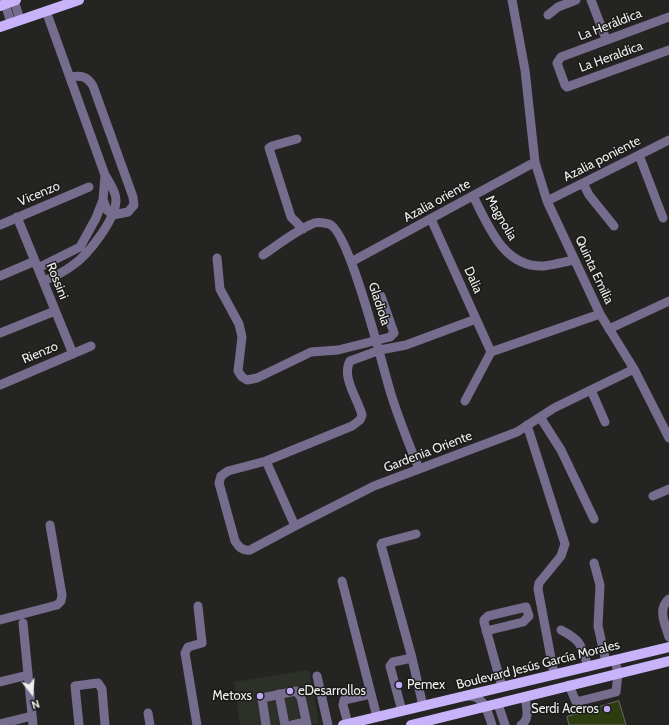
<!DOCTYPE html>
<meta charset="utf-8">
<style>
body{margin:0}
#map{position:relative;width:669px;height:725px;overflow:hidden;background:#242522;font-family:Cabin,sans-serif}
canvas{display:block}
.north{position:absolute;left:12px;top:673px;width:40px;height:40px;-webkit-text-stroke:3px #1a1b19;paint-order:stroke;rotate:163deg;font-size:11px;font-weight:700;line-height:16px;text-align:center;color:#eeeeed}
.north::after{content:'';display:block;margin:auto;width:14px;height:18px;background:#eeeeed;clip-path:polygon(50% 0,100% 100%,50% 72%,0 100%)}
</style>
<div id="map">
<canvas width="669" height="725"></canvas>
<div class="north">N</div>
</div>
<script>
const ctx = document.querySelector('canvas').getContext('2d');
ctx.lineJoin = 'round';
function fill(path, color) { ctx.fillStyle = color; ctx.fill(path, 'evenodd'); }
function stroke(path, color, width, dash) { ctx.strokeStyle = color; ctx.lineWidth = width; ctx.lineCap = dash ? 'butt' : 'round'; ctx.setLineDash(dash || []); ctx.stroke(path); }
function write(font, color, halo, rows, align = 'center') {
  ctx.font = font + ' Cabin,sans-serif'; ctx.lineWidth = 3; ctx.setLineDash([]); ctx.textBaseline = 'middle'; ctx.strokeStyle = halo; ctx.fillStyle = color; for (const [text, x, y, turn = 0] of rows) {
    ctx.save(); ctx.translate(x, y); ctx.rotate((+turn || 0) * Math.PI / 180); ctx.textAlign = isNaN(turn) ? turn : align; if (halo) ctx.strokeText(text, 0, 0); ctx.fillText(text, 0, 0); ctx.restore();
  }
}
fill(new Path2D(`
 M309,670L319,723L311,725H240L234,682Z`), '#2d3028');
const building = new Path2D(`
 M619,701L626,725H569L567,717Z`);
fill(building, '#2e3d10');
stroke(building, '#686966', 1);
stroke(new Path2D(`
 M4,0L11,23
 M14,0L20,20
 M512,0L525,70L535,162L547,201L600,314L634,369L669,438
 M591,0L606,39
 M548,15L558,7L576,0
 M669,17L561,57L557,63L565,85L567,87L669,50
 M70,77C81,75 87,76 93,86L133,197L134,205L128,212L113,215L107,210L103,200
 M297,139L272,146L269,148L291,217L303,229
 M639,155L663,218
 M583,183L589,195L614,226
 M473,196C489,226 503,268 544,266C554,265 564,262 574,260
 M547,201L669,140
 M17,217L73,354
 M431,219L491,352
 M0,225L89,187
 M263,255C278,245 295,231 312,224C317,221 324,223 329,224C350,231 383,369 391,394C399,420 409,444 419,469
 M217,258L220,289L239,324L242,337L238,371L242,377L247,380L257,378L311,352L338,350L390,337L394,333L381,296
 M351,262L535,162
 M38,268L80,247L96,218L103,200L105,175
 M0,276L35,261
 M43,281C54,277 64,272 73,265C88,255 116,219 116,200C116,191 109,182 105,175L46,11
 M609,329L669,301
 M0,333L55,311
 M491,352L600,314
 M0,385L91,346
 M591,390L605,422
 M465,401L491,352
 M540,417L561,450L594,519
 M527,425L565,544L561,556L539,583L538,589L554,674
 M266,461L295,526L374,486L517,432L554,408L634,369
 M653,496L669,489
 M295,526L250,550C242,551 239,547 235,541L219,483L221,476L228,471L266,461L352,426L360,420L362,415C358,399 341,377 350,361L380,350L406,345L476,319
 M594,563L600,585L598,626L606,662
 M342,581L377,717
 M669,599C657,609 665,624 669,637
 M0,620L57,605L61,601L62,595L50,525
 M23,623L33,725
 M561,630C582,641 581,645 588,667
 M486,631L523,622L529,616L526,607L488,616L484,620V622L502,687
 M412,658L381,545L382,543L416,534
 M317,676L328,725
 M0,682L28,675
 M569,685L576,702L616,692L618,673L615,660
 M279,694L285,725
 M468,696C485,696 487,711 492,725
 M498,704L505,725
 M402,711L390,666L393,662L412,658L423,706
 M148,713L150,725
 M0,724L32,716
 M348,724L343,705L344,700L371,694
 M79,725L75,686L98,683L102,689L105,725
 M197,725L185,653L188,647L202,643L198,606
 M266,725L262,698L296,691L301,697L307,725
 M292,725L306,722
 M521,725C531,719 526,706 525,697`), '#766c8e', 9);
stroke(new Path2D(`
 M0,6L16,0
 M0,27L79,0
 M343,725L669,647
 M411,725L669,661`), '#c8b3fa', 10);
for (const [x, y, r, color] of [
 [399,685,4,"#bfa8f4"],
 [290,691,4,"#bfa8f4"],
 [260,696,4,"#bfa8f4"],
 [607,709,4,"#bfa8f4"]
]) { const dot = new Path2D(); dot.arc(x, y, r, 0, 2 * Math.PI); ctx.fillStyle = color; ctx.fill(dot); stroke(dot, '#1a1b19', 1.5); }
write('13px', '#eeeeed', '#1a1b19', [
 ["La Heráldica",610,25,-21],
 ["La Heraldica",611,57,-20],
 ["Azalia poniente",602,159,-27],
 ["Vicenzo",39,194,-23],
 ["Azalia oriente",437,201,-29],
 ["Magnolia",501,218,60],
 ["Quinta Emilia",594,270,65],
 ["Dalia",473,280,66],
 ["Rossini",57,281,68],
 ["Gladiola",379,304,72],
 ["Rienzo",40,353,-23],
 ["Gardenia Oriente",428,452,-21],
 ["Boulevard Jesús García Morales",538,665,-14]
]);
write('13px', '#eeeeed', '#1a1b19', [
 ["Pemex",407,685],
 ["eDesarrollos",298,691],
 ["Metoxs",252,696,"right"],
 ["Serdi Aceros",599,709,"right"]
], 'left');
</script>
